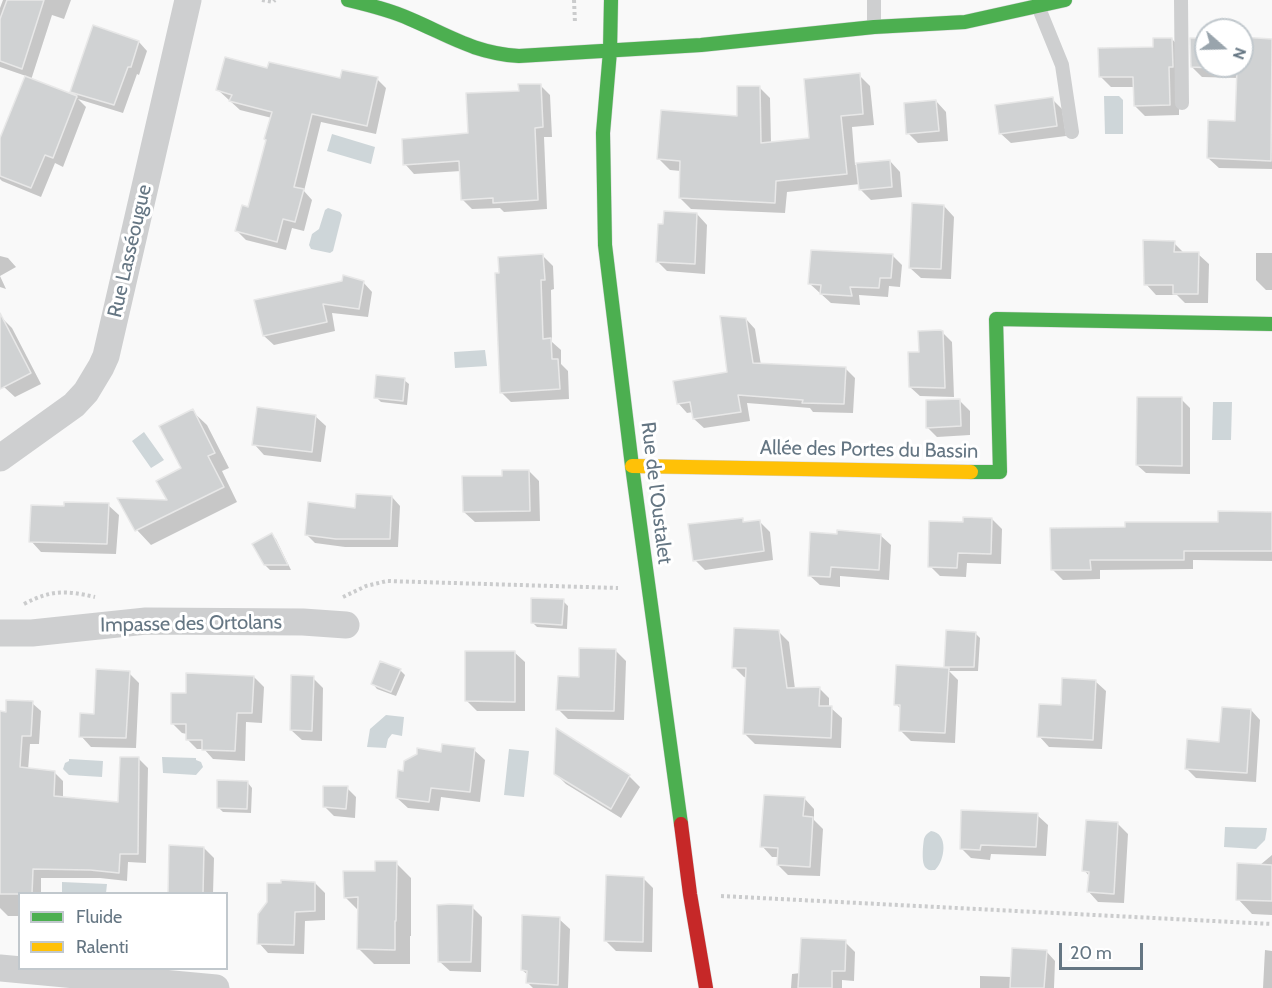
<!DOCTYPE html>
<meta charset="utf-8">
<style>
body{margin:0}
#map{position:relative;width:1272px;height:988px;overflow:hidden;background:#f9f9f9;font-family:Cabin,sans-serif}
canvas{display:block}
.legend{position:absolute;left:18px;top:892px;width:210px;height:78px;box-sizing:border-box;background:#fff;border:2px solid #c1c8cd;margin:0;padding:8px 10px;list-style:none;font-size:18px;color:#657683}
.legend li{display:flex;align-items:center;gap:12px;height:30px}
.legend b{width:30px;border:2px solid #c1c8cd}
.north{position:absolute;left:1194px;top:18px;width:60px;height:60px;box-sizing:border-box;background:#fff;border:2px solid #c1c8cd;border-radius:50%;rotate:110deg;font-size:16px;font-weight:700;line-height:24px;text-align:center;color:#657683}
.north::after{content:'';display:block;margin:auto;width:21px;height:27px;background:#99a4ac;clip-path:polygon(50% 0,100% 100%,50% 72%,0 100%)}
.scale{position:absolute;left:1059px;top:943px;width:84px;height:27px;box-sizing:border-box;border:3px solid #657683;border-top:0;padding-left:8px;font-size:18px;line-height:21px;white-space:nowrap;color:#657683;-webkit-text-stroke:4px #fff;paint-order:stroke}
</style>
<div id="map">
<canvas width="1272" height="988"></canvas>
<ul class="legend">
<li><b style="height:8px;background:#4caf50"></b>Fluide</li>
<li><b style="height:8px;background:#ffc107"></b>Ralenti</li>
</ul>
<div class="north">N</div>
<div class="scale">20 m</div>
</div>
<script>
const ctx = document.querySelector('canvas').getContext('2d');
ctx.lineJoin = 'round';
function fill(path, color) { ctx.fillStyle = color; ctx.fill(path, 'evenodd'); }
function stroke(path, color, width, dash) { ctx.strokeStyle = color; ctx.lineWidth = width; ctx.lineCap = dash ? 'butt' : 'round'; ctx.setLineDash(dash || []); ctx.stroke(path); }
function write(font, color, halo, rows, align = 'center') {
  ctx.font = font + ' Cabin,sans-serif'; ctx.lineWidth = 6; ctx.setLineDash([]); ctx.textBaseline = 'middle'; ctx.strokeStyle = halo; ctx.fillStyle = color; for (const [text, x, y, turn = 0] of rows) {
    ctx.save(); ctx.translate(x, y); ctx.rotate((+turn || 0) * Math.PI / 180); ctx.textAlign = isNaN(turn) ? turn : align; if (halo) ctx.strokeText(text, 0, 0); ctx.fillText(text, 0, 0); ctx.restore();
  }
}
fill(new Path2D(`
 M1104,96H1119L1123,100V134H1105Z
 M332,134L375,147L371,164L327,151Z
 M328,208L340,212L342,215L333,251L330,253L311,249L309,245L312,234L319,229L325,210Z
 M485,350L487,366L455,368L454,352Z
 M1213,402H1232L1231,440H1212Z
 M144,432L164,460L151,468L132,441Z
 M386,715L404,717L402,736L392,734L388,739L386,748L367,747L370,729Z
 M509,749L529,751L524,797L504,795Z
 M162,757L196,758V760L201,762L203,767L196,775L163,773Z
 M69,759L103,761L102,777L69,775L63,769L65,763L69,761Z
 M1225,827L1267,828L1265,840L1256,849L1224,847Z
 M931,831C949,833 945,861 935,870C931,870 929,871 926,868C921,864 923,845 924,839C926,834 927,834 931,831Z
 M62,882L107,884L106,893H62Z`), '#ced6d9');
fill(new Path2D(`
 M3,0H71L64,19L52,15L31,80L78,98L71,91L139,42L147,51L139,75L137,74L123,113L78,99L86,107L63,167L55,163L41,197L2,181L0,179V153L2,137L26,76L0,67V8Z
 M1172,39L1182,50L1179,76V115L1145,116L1135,106V87H1111L1100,76Z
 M1192,39H1206V66H1242V39L1272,40V169L1219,168L1208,158L1236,122L1238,78L1202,77L1192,67Z
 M268,70L341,80L377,79L386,88L376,134L321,122L304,191L312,200L304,231L292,228L286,250L246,240L237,231L249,209L272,118L240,110L218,90Z
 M859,75L870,86L874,125L852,127L855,165L890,161L900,172L902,197L871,200L861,190L860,184L787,192L785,213L691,209L680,198L681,171L670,170L659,159L738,117L759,87L770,98L771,143L811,140Z
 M540,85L550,95L552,137H544L547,209L504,212L500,208L472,209L463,200L461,171L414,174L405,164L470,135L520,92Z
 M1052,99L1062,109L1066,136L1011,143L1000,133Z
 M936,101L946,112L948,141L918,143L908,133Z
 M944,206L954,217L951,279L921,278L910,268Z
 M697,214L707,225L705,274L667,271L657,261Z
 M1174,243L1184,253L1198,254L1209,264L1208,303H1185L1177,295H1156L1146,284Z
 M1256,253H1272V290H1266L1256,280Z
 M0,256L8,258L16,267L0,276L6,289L0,287Z
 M543,256L553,266L554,289L551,290L552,342L561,350V364L568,371L569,399L511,402L501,392Z
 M893,256L902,265L900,287L889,286L888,297L859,295L860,305L831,303L810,284Z
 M363,282L372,292L368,317L332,313L335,331L274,345L264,336Z
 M0,318H2L12,328L41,384L15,397L4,387L0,378Z
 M746,319L755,329L761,365L846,369L855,378L853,413L813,412L810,408L747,403L750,421L704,428L694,419L693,412L687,413L678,403L729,373Z
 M943,333L952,342L954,397L920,396L910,387L920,353Z
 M404,380L409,384L407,405L381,402L376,397Z
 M1181,399L1190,408V474L1146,473L1137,465Z
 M960,401L970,411V435L937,437L927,427Z
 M192,411L207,425L229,468L222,471L237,502L151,545L137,530L120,500L169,502L183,469Z
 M315,416L326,426L321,462L264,455L254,444Z
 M529,471L539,481L540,521L475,522L464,512L503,477Z
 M392,497L400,506L398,547H345L315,543L307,535Z
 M108,505L119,515L116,554L41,552L31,541Z
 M1272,514V561L1193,560V569L1100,570V579L1063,580L1053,570L1127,529L1219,523Z
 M992,519L1002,529L1001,564L967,563L966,577L940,576L930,566L965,524Z
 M742,520L746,523L760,522L770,532L773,560L705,570L695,560Z
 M272,535L276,539L291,570H270L265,565Z
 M880,535L891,545L889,580L840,576V587L820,585L809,575Z
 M563,601L568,606L567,629L537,627L533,623Z
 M779,632L789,642L795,689L819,688L829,698V708H831L842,718L841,748L755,744L744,733L747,678L744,677L734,667Z
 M975,633L980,638L978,671H949L958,680L955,743L911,741L901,731L902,710L896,704L898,667L950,670L946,666Z
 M616,651L626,661L624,720L568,719L558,709L580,678Z
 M514,652L525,662V711H477L466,700Z
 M400,670L405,675L396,696L377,689L373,684Z
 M129,673L139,683L136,748L91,747L81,736Z
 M254,677L264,687L262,723L246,722L245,761L213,759L204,749H197L187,739V734L182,733L172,723L188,695Z
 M313,678L323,688L322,741L302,740L291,730Z
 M1095,681L1106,691L1102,749L1049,747L1039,736L1062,706Z
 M32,703L41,711L39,744H30L28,770L54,772L63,781V799L119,804L139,759L148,768L146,863L128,862L127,881L100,878H41V894H20V916H8L0,908V713H7Z
 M1251,710L1260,720L1256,782L1196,778L1187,769L1221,743Z
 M557,731L629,776L640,787L621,818L566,784L556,774Z
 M474,750L485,760L480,802L441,797L439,811L408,808L397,798L405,772L442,753Z
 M248,783L252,788L251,813L223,812L218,807Z
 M347,788L356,797L355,818L334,816L324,806Z
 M804,798L814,809V820L823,829L820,876L788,875L778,865L779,857H772L762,846Z
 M1037,815L1048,825L1046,856L991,854L990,860L971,858L961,848Z
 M1118,824L1128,834L1124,903L1098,902L1089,892L1090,877L1084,870Z
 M204,848L214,858L213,894H171Z
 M1272,855V915L1252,914L1238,899L1260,865Z
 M396,863L411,878V936H410V964H374L358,948L359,911L345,897L377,873Z
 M643,878L653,888L652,952L616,951L606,941Z
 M315,883L325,893V920L305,921L304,954L268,953L259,943Z
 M472,907L482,917L481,972L450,971L439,961Z
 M559,919L570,929L568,988H533L528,983V975L522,970Z
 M845,942L855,952L854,981L842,980V988H791L792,974L801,973Z
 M1265,950L1272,951V988H1263Z
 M1046,951L1055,961L1054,988H980V976L1012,977Z`), '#0003');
const building = new Path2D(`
 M7,0H44L22,69L0,61V19Z
 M93,25L139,41L131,67H128L114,105L70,92Z
 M1205,35L1206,66H1242V37L1272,39L1271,161L1207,158L1208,120L1235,121L1237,69L1191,67L1190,38H1205Z
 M1153,38H1172L1173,67H1169L1170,105L1134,106L1133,77H1099L1098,48L1153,47Z
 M225,57L267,68L269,62L340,78L342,70L378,77L367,126L312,114L294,187L304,189L295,222L283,219L277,242L235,231L242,205L248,207L266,140L264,139L272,112L229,101L232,95L216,90Z
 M860,73L863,114L841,116L847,174L776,181L775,203L679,198L680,161L657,159L661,110L737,116V86H760L761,143L809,138L804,79Z
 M25,76L77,96L53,158L45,155L31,188L0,176V138Z
 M518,84H541L543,127L535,128L538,200L493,203V198L461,200L459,161L403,165L402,139L468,133L466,93L519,91Z
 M1053,97L1057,126L999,134L995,105Z
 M936,100L939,131L906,134L904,103Z
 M890,160L892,187L859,190L856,163Z
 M912,203L944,205L941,269L909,268Z
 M664,211L697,213L695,264L656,262L658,224H663Z
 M1143,240L1175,241L1174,252H1199L1198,294H1173V285H1144Z
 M811,250L893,254L891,278H880L879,288L850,287L852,296L820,294L821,285L808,284Z
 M543,254L545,280H541L543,339L551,338L552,359H558L560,389L500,393L495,273H499L498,257Z
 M343,275L364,281L359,309L323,304L327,322L263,336L254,300L342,281Z
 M0,313L31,373L0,389Z
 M720,316L746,318L753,363L846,367L844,404L802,403L803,400L738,395L741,412L693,419L690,402L677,404L673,381L727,372Z
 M940,330L943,331L945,388L909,387L908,352H919L918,331Z
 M376,375L405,378L403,401L374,398Z
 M1137,397H1182V466L1136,465Z
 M960,399L961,426L926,428V400Z
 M257,407L316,415L312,452L252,445Z
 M193,409L215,453L208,456L224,487L135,531L117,498L167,500L156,481L181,468L159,426Z
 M502,470H529L530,511L463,512L462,476H502Z
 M356,494L392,496L390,539H336L305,535L308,502L355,508Z
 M64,502L109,503L107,544L29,542L31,505L64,506Z
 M1218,511L1272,512V551H1184V560H1090L1091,570H1051L1050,528L1125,527V522H1218Z
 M963,517L992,518L991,554L958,553L957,568L928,567L929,521L963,522Z
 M743,518V522L760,520L764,551L693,561L688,524Z
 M837,530L881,534L879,570L831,567L830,577L808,576L810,532L837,534Z
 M272,533L288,565H264L252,544Z
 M531,598L564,599L562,625L531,623Z
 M734,628L779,630L787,688L820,687L819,706H832L831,738L743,734L746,668H732Z
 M946,630L976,632L974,667H944Z
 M579,648L616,649L614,711L556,710L558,676L579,677Z
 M465,651H515V702L465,701Z
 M380,661L401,669L391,692L371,684Z
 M896,665L949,668L945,733L899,731L900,705H894Z
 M96,669L130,671L126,738L79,737L80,713L94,714Z
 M186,673L254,676L252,713H237L235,751L202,750V740H186V724H171V693H186Z
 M291,675L314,676L312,731L290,730Z
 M1062,678L1096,680L1093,740L1037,737L1039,704L1061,705Z
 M6,700L33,701L31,736H22L20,767L55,771L54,796L118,802L120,757H139L138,854H120L119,873L90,870L33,869L32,894H0V711L6,712Z
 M1222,707L1251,709L1247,773L1185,769L1187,739L1219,742Z
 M556,728L630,775L611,809L554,774Z
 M442,744L475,748L470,792L431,788L429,802L396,798L398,770L403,771L404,761L417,754V748L441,752Z
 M217,780L248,781L247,809L217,808Z
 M323,786H348L346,809L323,807Z
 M764,795L805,797L803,816L813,817L810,867L777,865L778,848L760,847Z
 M961,810L1038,813L1036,847L981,845L980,850L960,849Z
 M1086,820L1118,822L1114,894L1087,892L1089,872L1082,871Z
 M169,845L204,847L203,894H168Z
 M375,861H397L396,921H395V950L357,949L358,897L344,898L343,871H375Z
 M1237,863L1272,865V901L1236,900Z
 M606,875L644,877L643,942L604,941Z
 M281,880L315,882V911L295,912L294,945L257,944L258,914L267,902V883H281Z
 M450,904L473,905L471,962H438L437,905Z
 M522,915L560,917L558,985L526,983L527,971L521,970Z
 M801,938L846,940L845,971H832V988H798Z
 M1012,948L1047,950L1044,988H1010Z`);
fill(building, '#d0d2d3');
stroke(building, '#e8e8e8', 1.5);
const fast = new Path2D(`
 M348,0C369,5 390,10 410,19C450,36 474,53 519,56L701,45L874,27L965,22L1065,0
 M611,0L610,51L603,133L605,245L632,466L681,824
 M971,472H1000L996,319L1272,324`);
const slow = new Path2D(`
 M632,466L971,472`);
const jam = new Path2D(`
 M681,824L690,894L706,988`);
stroke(fast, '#d5d6d7', 15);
stroke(slow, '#d5d6d7', 15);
stroke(jam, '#d5d6d7', 15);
stroke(new Path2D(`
 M262,0L273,2L275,0
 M574,0L575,23
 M343,597L366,586L387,581L618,588
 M24,604C51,590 65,590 95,597
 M721,896L1272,924`), '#cbcccd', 4, [3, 3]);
stroke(new Path2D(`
 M1181,0L1182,103
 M1038,6L1062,65L1072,132
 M874,27V0`), '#cecfd0', 14);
stroke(new Path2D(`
 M0,458L74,405L86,392L101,367L106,356L188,0
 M0,633H32L146,621L303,622L346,625
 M0,968L216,988`), '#cecfd0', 27);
stroke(fast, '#4caf50', 14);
stroke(slow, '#ffc107', 14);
stroke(jam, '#c62828', 14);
write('20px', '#657683', '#fff', [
 ["Rue Lasséougue",130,251,-77],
 ["Allée des Portes du Bassin",869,450,1],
 ["Rue de l'Oustalet",656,493,83],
 ["Impasse des Ortolans",191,624,-1]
]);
</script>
